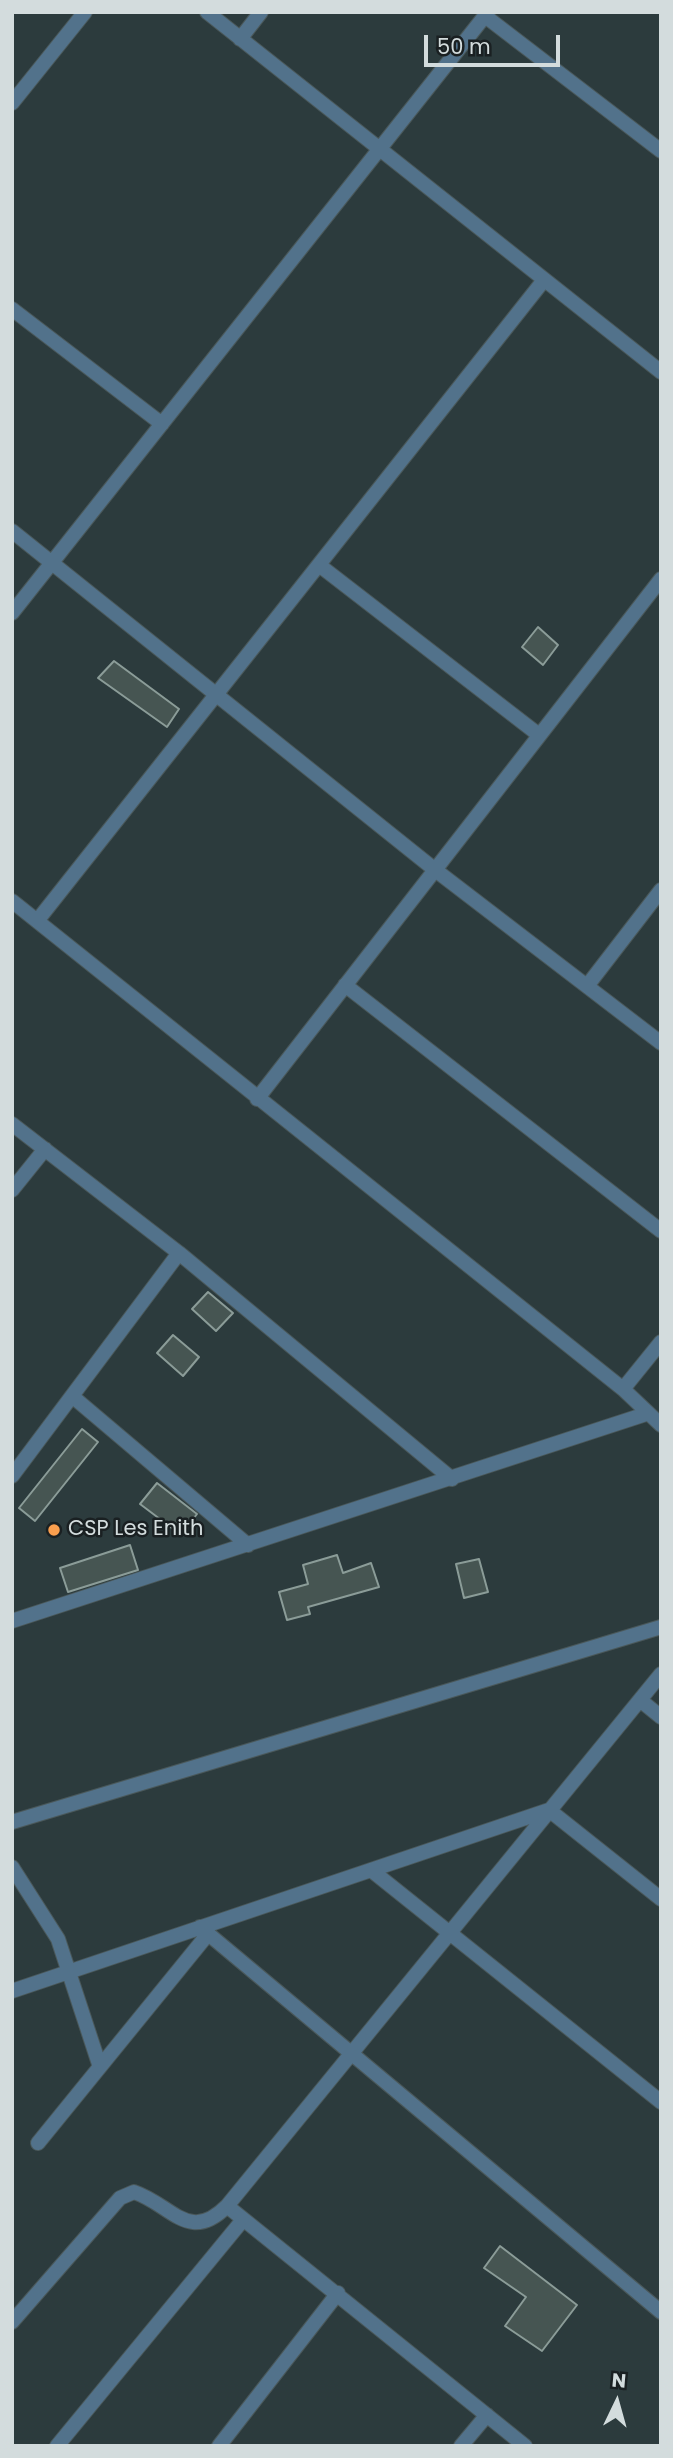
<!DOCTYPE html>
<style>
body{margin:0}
#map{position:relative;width:673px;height:2458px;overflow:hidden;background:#2c3b3d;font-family:Poppins,sans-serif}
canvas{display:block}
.frame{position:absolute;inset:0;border:14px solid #d3dcdd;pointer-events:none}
.north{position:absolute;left:582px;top:2367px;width:70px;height:70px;-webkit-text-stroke:5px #1a2022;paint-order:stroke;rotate:5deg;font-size:19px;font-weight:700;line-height:28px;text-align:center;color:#d3dcdd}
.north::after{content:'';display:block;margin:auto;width:24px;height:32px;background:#d3dcdd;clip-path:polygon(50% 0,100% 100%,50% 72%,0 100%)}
.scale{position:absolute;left:424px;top:35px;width:136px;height:32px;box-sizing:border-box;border:4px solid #d3dcdd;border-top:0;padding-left:9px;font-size:21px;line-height:24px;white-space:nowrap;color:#d3dcdd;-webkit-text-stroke:5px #1a2022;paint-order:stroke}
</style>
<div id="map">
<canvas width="673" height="2458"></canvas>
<div class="frame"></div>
<div class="north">N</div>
<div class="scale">50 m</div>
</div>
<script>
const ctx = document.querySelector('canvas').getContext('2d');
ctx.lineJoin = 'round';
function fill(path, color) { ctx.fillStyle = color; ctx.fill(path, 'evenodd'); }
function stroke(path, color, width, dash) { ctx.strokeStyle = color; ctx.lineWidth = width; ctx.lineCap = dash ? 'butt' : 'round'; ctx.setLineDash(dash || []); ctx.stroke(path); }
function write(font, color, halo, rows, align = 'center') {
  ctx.font = font + ' Poppins,sans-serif'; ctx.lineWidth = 5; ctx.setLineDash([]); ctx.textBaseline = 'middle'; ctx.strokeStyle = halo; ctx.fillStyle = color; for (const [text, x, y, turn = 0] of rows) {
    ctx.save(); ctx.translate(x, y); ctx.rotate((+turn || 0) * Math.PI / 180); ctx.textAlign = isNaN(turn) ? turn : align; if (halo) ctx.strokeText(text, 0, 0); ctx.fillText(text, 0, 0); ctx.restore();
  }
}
const building = new Path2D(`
 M538,627L558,645L543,665L522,647Z
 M114,661L179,709L167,727L98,678Z
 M208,1292L233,1313L216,1331L192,1309Z
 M173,1335L199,1357L183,1376L157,1353Z
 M82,1429L98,1442L35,1521L19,1508Z
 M157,1483L197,1514L181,1535L140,1504Z
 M130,1545L138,1570L68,1592L60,1568Z
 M337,1555L343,1573L371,1563L379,1587L308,1607L310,1614L287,1620L279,1592L308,1584L303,1565Z
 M479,1559L488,1592L464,1598L456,1564Z
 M500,2246L577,2305L542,2351L505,2326L526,2297L484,2268Z`);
fill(building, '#465552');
stroke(building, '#8b9c98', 2);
const street = new Path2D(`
 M207,12L661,372
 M485,16L661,151
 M240,39L261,12
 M12,103L85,12
 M12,309L162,424
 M12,531L434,869L661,1043
 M319,565L539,735
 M12,613L488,12
 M12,901L623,1389L661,1425
 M37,921L544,280
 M345,985L661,1231
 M587,986L661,890
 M257,1099L661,579
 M12,1124L179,1253L452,1479
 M12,1190L45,1149
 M623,1389L661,1342
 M72,1396L248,1545
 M12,1476L179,1253
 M12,1621L646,1414
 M640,1700L661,1717
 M12,1822L661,1627
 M12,1867L58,1939L100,2067
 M371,1870L661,2102
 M200,1927L661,2312
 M12,1991L549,1810L661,1899
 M38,2143L208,1934
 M227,2206L525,2446
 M12,2322L120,2198L134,2192C172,2205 189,2244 227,2206L661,1674
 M57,2446L242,2221
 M219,2446L338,2293
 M461,2446L487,2415`);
stroke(street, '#4a585a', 16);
stroke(street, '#52728b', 14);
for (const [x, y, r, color] of [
 [54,1530,7,"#fa9f4e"]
]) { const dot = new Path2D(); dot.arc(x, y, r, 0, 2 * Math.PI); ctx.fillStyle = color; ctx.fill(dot); stroke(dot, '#1a2022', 2.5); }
write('21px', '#d3dcdd', '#1a2022', [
 ["CSP Les Enith",68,1530]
], 'left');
</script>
